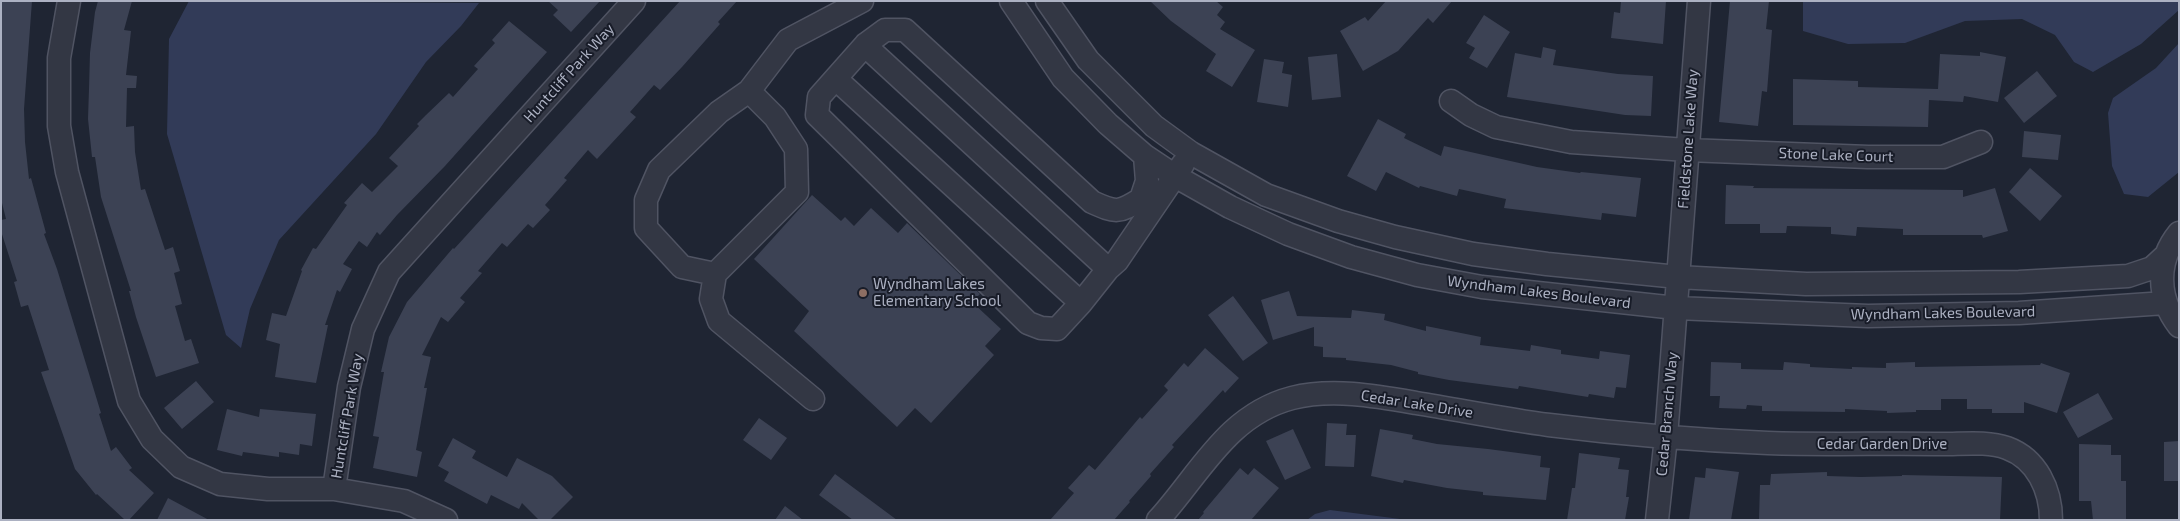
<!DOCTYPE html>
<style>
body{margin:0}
#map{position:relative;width:2180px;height:521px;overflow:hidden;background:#1f2533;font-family:"Exo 2",sans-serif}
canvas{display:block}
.frame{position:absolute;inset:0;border:2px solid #acb1c2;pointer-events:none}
</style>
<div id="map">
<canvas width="2180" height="521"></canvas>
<div class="frame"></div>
</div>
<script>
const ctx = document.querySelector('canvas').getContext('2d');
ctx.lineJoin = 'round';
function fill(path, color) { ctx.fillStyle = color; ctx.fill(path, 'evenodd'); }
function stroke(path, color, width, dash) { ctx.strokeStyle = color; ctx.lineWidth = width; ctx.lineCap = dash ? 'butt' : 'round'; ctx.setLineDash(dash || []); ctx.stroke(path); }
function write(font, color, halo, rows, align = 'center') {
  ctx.font = font + ' "Exo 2",sans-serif'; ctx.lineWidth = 4; ctx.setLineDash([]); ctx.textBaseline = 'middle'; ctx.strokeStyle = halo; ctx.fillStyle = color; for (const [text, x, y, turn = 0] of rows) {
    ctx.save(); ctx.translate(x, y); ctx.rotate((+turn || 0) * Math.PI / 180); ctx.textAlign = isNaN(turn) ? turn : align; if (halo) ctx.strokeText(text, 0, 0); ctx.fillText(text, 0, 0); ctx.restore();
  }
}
fill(new Path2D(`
 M189,1L479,3L461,26L426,62L376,134L279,240L250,309L241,348L226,335L167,134L169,39Z
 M1803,1H2179V10L2141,44L2093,72L2074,62L2055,35L2022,19L1965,21L1905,43L1848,44L1803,31Z
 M2179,43V172L2148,197L2124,194L2112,166L2108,113L2113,98L2156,68Z
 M1330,510L1408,520H1307L1315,514Z`), '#323b58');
fill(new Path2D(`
 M1,1H32L24,109L25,142L29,179L31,178L46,233L44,234L57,269L101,413L99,414L111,451L116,447L132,468L129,470L154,493L129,520H125L97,494L96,495L75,469L41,372L49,370L28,305L21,307L14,282L17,281L1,231V220L6,219L1,199Z
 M98,1H132L124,30L131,31L126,75L137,76L136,88H127L126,127L134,126L135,152L141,190L145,189L165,250L173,247L180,271L174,273L182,304L175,306L185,341L191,339L199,363L156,377L136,317L129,291H131L101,197L95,157H92L88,119L89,89L90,53L95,12Z
 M548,1H600L571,32L553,15L558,10Z
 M680,1H737L718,22L720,24L682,67L660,90L654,85L630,112L636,117L597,159L588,150L564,178L567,180L545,205L550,210L533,228L528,224L507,247L502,243L478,271L482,273L460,298L465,302L448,322L441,317L422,355L431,357L424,388H427L416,450L422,452L417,477L373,468L379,437L373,436L384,372H381L389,337L407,302L453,248L454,249Z
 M1150,1H1216L1223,7L1217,15L1225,22L1220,29L1255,50L1232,87L1206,71L1216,54L1171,21Z
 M1386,1H1452L1433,23L1428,18L1398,51L1363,71L1340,31L1365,17L1368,21Z
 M1621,1H1666L1663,44L1611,38L1614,12L1620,13Z
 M1730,1H1769L1766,29L1772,30L1767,92L1762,91L1758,126L1719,122Z
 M1484,15L1510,32L1487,68L1469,58L1475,48L1466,43Z
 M509,21L547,52L445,166L397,215L380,235L377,232L367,247L359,241L343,264L352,269L340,292L337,290L325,325H328L316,383L275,377L280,344L266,340L272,313L286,316L302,271L301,270L313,248L316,249L347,205L344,203L362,183L372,192L398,166L389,158L419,126L417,124L426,115L449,93L453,97L478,69L474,66L495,43L492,40Z
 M1543,47L1556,50L1553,65L1618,74L1653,76L1651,116L1625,115L1507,97L1515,53L1541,58Z
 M1980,52L2006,57L1998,102L1964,96L1963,102L1929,100L1928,127L1793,125V79L1858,81V87L1938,89L1940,54L1980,56Z
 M1337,54L1341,97L1312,100L1308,57Z
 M1264,59L1284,62L1282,73L1292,75L1288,107L1257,102Z
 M2037,71L2057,96L2024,123L2004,98Z
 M1378,119L1406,134L1404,138L1441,156L1444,146L1537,167L1580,173L1581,172L1641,178L1636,217L1602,213L1601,220L1504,208L1506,199L1459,189L1457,196L1420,186L1419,188L1386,172L1376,191L1347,176Z
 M2024,131L2061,135L2058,160L2022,157Z
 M2030,168L2062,196L2040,221L2009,192Z
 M1726,185L1754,186L1753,188L1963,190V197L1995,188L2008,231L1983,238L1982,235H1903V229L1857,227L1856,236L1831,234V227L1787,226L1786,233H1760V224H1725Z
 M812,195L841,221L845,217L854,226L871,208L898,233L907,223L980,294L972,302L1001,329L985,346L994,355L931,423L915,408L897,427L794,331L809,311L754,259Z
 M1289,291L1297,316L1351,318L1352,310L1385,314L1384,320L1426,331V326L1481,337L1480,345L1530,351L1531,345L1561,350V354L1599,359L1600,351L1630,355L1626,388L1616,387L1614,398L1589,394L1588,397L1519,386L1518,389L1449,380L1418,374V372L1391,365L1346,360V358L1323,357V347L1314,346V327L1273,340L1261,300Z
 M1233,296L1268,343L1243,361L1208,315Z
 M1205,348L1239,378L1225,393L1223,390L1172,445L1174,447L1150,474L1151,476L1129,501L1130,502L1114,520H1050L1074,493L1068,488L1089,465L1095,470L1140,417L1142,419L1168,390L1164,386L1184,363L1188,367Z
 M1711,362L1741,363V369L1783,370L1784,362L1810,364V367L1852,369V367L1886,368V363L1915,362V367L2040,365L2041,363L2070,373L2057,413L2024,402V413H1992V409H1967V399H1941V410H1916V412L1887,413V411L1845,409V412L1762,411V406L1747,405L1746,409L1719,408L1720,396H1710Z
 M196,381L214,402L182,429L164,408Z
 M2098,393L2113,419L2078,438L2063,412Z
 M227,409L259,417L260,409L316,414L312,446L300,444L299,455L279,452V457L243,452L242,456L217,450Z
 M759,418L787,438L771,460L743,440Z
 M1327,423L1347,424L1346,435H1356L1354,467L1325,466Z
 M1293,429L1311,468L1285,480L1266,441Z
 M1380,429L1413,435L1412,439L1437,444L1488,449L1541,456L1540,467L1550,468L1546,500L1483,495V492L1447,488L1404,480L1403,483L1371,476Z
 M453,438L476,451L472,458L507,477L517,458L552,476L573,497L550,520H539L522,503L519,509L491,495L487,504L444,481L449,472L438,466Z
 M2179,441V481H2164V442Z
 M2079,444L2111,445V455H2121V481H2126V520H2093L2091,501H2079Z
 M1579,453L1620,458L1618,469L1629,470L1626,497H1629L1625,520H1567L1572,488H1575Z
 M1240,468L1248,475L1254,468L1279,488L1251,520H1198L1204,513L1203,512Z
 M1706,468L1739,472L1731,520H1689L1695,477L1705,478Z
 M1827,472V476L1861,477L1902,476V475L2002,477L2000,520L1759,519L1760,485H1770L1771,474Z
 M835,474L897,520H853L819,495Z
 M168,498L209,520H157Z
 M785,506L803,520H775Z`), '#3c4254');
const minor = new Path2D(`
 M69,1L59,58V126L67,172L129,401L152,439L181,467L220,484L268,489H334L404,501L446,520
 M1011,1L1063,78L1108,124L1145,156L1175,176L1230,207L1288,234L1351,257L1417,275L1482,287L1676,308L1868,316L2019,313L2165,303
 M1047,1L1088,60L1154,126L1191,153L1266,195L1338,221L1395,237L1473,254L1547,264L1678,277L1806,284L2019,282L2128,276L2152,268L2164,257
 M866,44L870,50L1108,269
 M836,79L1081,303
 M749,91L788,40L862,1
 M1451,101L1471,115L1496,127L1571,142L1687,150L1868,157H1943L1981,142
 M1145,156L1147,181L1141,199C1119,213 1116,213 1092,202L905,30H885L866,44L819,97L817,115L1028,323L1041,328L1057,329L1081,303L1108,269L1117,261L1183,164
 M2179,233C2156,261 2157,298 2179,326
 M715,274L682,267L646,228V200L659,170L719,112L749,91L775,117L796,149L797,192L715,274L711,299L719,321L813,399
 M334,489L349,387L363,329L389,272L634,1
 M1158,520C1200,474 1227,415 1292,398C1332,388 1376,396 1416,403C1460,410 1504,419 1549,425C1621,434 1695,440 1768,443C1826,445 1884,443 1943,444C1963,444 1988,441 2007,448C2037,459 2051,490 2051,520
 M1657,520L1666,437L1699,1`);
stroke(minor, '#505463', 25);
stroke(minor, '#333744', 22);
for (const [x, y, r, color] of [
 [863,293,5,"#8d6e63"]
]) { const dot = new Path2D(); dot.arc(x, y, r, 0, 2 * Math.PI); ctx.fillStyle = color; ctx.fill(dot); stroke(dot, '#181c28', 2); }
write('15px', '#acb1c2', '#181c28', [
 ["Huntcliff Park Way",569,73,-48],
 ["Fieldstone Lake Way",1688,139,-86],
 ["Stone Lake Court",1836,155,2],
 ["Wyndham Lakes Boulevard",1539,292,7],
 ["Wyndham Lakes Boulevard",1943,313,-1],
 ["Cedar Lake Drive",1417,404,9],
 ["Cedar Branch Way",1667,414,-85],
 ["Huntcliff Park Way",347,416,-80],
 ["Cedar Garden Drive",1882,444]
]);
write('15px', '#acb1c2', '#181c28', [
 ["Wyndham Lakes",873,284],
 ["Elementary School",873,301]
], 'left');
</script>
